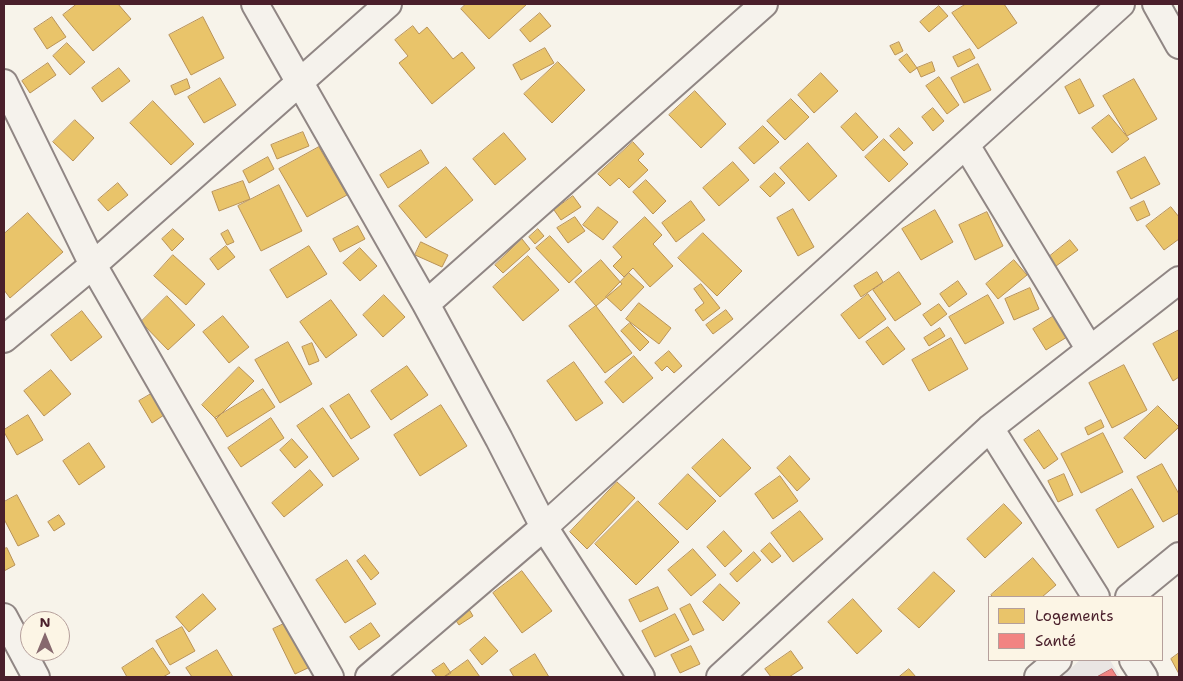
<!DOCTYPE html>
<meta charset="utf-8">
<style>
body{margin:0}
#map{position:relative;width:1183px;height:681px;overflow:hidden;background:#f7f3ea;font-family:"Shantell Sans",sans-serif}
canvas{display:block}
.frame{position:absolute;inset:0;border:5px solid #4a1f2b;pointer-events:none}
.legend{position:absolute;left:988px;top:596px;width:175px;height:65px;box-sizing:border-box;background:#fcf5e5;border:1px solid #b59f9b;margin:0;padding:6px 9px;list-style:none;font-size:15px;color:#4a1f2b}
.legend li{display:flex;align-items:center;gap:10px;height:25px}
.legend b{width:25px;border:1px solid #b59f9b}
.north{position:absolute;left:20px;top:611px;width:50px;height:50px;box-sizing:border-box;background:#fcf5e5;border:1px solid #b59f9b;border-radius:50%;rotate:0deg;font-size:14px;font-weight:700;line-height:20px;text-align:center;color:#4a1f2b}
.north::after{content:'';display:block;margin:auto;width:18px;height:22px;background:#87696e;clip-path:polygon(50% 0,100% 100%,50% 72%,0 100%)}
</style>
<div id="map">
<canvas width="1183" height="681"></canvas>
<div class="frame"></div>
<ul class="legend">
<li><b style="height:14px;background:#e9c46a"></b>Logements</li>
<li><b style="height:14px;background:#f28482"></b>Santé</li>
</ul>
<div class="north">N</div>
</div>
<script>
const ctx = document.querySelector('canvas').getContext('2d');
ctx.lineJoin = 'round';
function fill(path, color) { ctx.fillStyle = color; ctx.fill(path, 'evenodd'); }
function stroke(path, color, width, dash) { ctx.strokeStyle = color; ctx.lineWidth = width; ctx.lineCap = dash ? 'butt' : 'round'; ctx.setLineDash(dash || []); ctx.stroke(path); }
fill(new Path2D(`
 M1080,660H1110L1120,677H1061Z`), '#e9e5e3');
const homes = new Path2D(`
 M77,4H118L131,19L93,51L63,15Z
 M466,4H527L489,39L461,9Z
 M966,4H1004L1017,23L978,49L952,13Z
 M939,6L948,16L929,32L920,22Z
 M540,13L551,26L530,42L520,30Z
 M52,17L66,37L47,49L34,29Z
 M203,17L224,58L191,75L169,35Z
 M413,26L419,34L427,27L453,59L462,52L475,68L432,104L399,63L408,56L395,40Z
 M899,42L903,51L895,55L890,46Z
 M67,43L85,62L70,75L53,56Z
 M545,48L554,63L521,80L513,65Z
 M970,49L975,58L958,67L953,57Z
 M907,54L917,68L910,73L899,60Z
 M558,62L585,90L552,123L524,94Z
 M932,62L935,71L921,77L917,68Z
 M48,63L56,75L30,93L22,81Z
 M978,64L991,90L964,103L951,78Z
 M119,68L130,81L102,102L92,88Z
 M821,73L838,91L814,113L798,95Z
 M939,77L959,105L947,114L926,86Z
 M220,78L236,105L204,123L188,97Z
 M187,79L190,88L175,95L171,86Z
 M1080,79L1094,106L1079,114L1065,87Z
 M1134,79L1157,119L1127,136L1103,96Z
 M695,91L726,124L701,148L669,115Z
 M791,99L809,117L785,140L767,121Z
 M153,101L194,144L171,165L130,123Z
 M933,108L944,121L933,131L922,117Z
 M856,113L878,137L863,151L841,127Z
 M1109,115L1129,139L1112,153L1092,128Z
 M75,120L94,138L73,161L53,142Z
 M763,126L779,142L754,164L739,148Z
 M899,128L913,143L904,151L890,136Z
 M303,132L309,146L277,159L271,145Z
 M504,133L526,159L495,185L473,159Z
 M884,139L908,164L889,182L865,157Z
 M633,142L644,154L638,160L648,170L629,188L619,178L610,186L598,174Z
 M808,143L837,176L809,201L780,168Z
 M319,147L347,195L307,217L279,169Z
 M421,150L429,163L388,188L380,175Z
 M268,157L274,169L249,183L243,171Z
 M1145,157L1160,184L1131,199L1117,172Z
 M733,162L749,180L719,206L703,188Z
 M446,167L473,200L426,238L399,206Z
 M775,173L785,183L770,197L760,187Z
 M646,180L666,201L653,214L633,192Z
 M243,181L250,199L219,211L212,192Z
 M118,183L128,195L108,211L98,200Z
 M279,185L302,231L261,251L238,206Z
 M573,196L581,207L561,220L554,210Z
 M691,201L705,220L676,242L662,223Z
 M1144,201L1150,215L1137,221L1130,208Z
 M598,207L618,222L603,240L583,225Z
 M1171,207L1179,217V239L1164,250L1146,226Z
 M793,209L814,247L798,256L777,218Z
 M935,210L953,242L921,260L902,229Z
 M987,212L1003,246L975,260L959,225Z
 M28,213L63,252L10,298L4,290V234Z
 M575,217L585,231L568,243L557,228Z
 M645,217L662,235L653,244L673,266L650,287L633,268L624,277L613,266L622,257L613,247Z
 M358,226L365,239L340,252L333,239Z
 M173,229L184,239L172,251L162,239Z
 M538,229L544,236L535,244L529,237Z
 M228,230L234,242L227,245L221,234Z
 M703,233L742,271L717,296L678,258Z
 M550,236L582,271L569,283L536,248Z
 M522,239L530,249L503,273L495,265Z
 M1070,240L1078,250L1052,269L1045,260Z
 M421,242L448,255L442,267L415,255Z
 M226,246L235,257L218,270L210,259Z
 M309,246L327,274L287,298L270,270Z
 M360,248L377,266L360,281L343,263Z
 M173,255L205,284L186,305L154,276Z
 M528,256L559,290L523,321L493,287Z
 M601,260L622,284L596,306L575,282Z
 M1014,260L1027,275L998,299L986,284Z
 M877,272L883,282L861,297L854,286Z
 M899,272L921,304L895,321L873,290Z
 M629,273L644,287L621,311L606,297Z
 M958,281L967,294L949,307L940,294Z
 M701,284L720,308L703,321L695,310L704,303L694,289Z
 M1030,288L1039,309L1014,320L1005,299Z
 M868,294L886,319L859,339L841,315Z
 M384,295L405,317L383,337L363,315Z
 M988,295L1004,323L965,344L949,317Z
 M167,296L195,325L168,350L141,322Z
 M331,300L357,335L326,358L300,322Z
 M639,303L671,328L659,344L626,319Z
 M939,304L947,314L931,326L923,315Z
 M596,306L632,353L605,373L569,326Z
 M726,310L733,319L713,334L706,325Z
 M82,311L102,337L71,361L51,335Z
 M223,316L249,347L229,363L203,332Z
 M1054,316L1067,337L1046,350L1033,329Z
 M630,323L649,342L640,351L621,331Z
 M888,327L905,349L883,365L866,342Z
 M940,328L945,336L929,346L924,338Z
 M1179,330V377L1173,381L1153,344Z
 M951,338L968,369L929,391L912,360Z
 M288,342L312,384L280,403L255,360Z
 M312,343L319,361L309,365L302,347Z
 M669,351L682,366L674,373L667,366L662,371L655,363Z
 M634,356L653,378L623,403L605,382Z
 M574,362L603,403L576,421L547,381Z
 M1124,365L1147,410L1112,428L1089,383Z
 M407,366L428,395L391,420L371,391Z
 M239,367L254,381L216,419L202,405Z
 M51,370L71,394L44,416L24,391Z
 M263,389L275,407L227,437L215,418Z
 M151,394L164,415L152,423L139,401Z
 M349,394L370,427L351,439L330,406Z
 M441,405L467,446L420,476L394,435Z
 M1158,406L1179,427L1145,459L1124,438Z
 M323,408L359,459L333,477L297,426Z
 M28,415L43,440L17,455L4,432V430Z
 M271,418L284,438L241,467L228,448Z
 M1101,420L1104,427L1088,435L1085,428Z
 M1039,430L1058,459L1044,469L1024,440Z
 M1103,433L1123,472L1081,493L1061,454Z
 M292,439L308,457L295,468L280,450Z
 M723,439L751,468L720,497L692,468Z
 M89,443L105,467L79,485L63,461Z
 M790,456L810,479L797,491L777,468Z
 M1162,464L1179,494V513L1163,522L1137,477Z
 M310,470L323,485L284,517L272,503Z
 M688,474L716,501L687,530L659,504Z
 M1064,474L1073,495L1058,502L1048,481Z
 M780,476L798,501L773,519L755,494Z
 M617,482L635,498L587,549L570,532Z
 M1132,489L1154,527L1118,548L1096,510Z
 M17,495L39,536L18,546L4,519V502Z
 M638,501L679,542L636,585L595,544Z
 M1004,504L1022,523L985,558L967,539Z
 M800,511L823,539L793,562L771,533Z
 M59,515L65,524L54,531L48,522Z
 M724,531L742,551L725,567L707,547Z
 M770,543L781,556L772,563L761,551Z
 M7,548L15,565L4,571V549Z
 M693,549L716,575L691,596L668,570Z
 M754,552L761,560L737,582L730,574Z
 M365,555L379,573L371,580L357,561Z
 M1033,558L1056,585L1042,597H993L991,595Z
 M347,560L376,604L345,623L316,580Z
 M522,571L552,611L522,633L493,593Z
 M934,572L955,591L919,628L898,609Z
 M720,584L740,603L723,621L703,602Z
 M658,587L668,609L640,622L629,600Z
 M203,594L216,609L189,632L176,617Z
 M853,599L882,631L857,654L828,622Z
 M690,604L704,630L693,635L680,609Z
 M467,606L473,616L459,625L452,615Z
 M675,614L689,640L655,657L642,631Z
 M288,622L310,667L295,674L273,629Z
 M371,623L380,636L359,650L350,637Z
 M182,627L195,651L170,665L156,641Z
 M485,637L498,651L482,665L470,650Z
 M691,646L700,664L680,673L671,655Z
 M153,648L170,673L163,677H127L122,668Z
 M217,650L233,677H192L186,668Z
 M791,651L803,668L789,677H771L765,669Z
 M1179,653V674L1171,659Z
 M535,654L549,677H514L510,670Z
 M468,660L480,677H444Z
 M444,663L451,673L444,677H437L432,671Z
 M909,669L916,677H899Z`);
fill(homes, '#e9c46a');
stroke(homes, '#b99257', 1);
const health = new Path2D(`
 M1112,669L1117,677H1097Z`);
fill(health, '#f28482');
stroke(health, '#c06668', 1);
const minor = new Path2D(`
 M255,4L426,304L499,439L544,527L641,677
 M1156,4L1179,45
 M4,83L93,265L330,677
 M966,145L1090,350
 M426,304L764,4
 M4,339L93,265L388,4
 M990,428L1096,597
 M1129,597L1179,556
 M4,617L36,677
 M1133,660L1144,677
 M369,677L544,527L1121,4
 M720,677L990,428L1179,280
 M1038,677L1058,660`);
stroke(minor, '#908684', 30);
stroke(minor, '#f5f2ec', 26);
</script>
